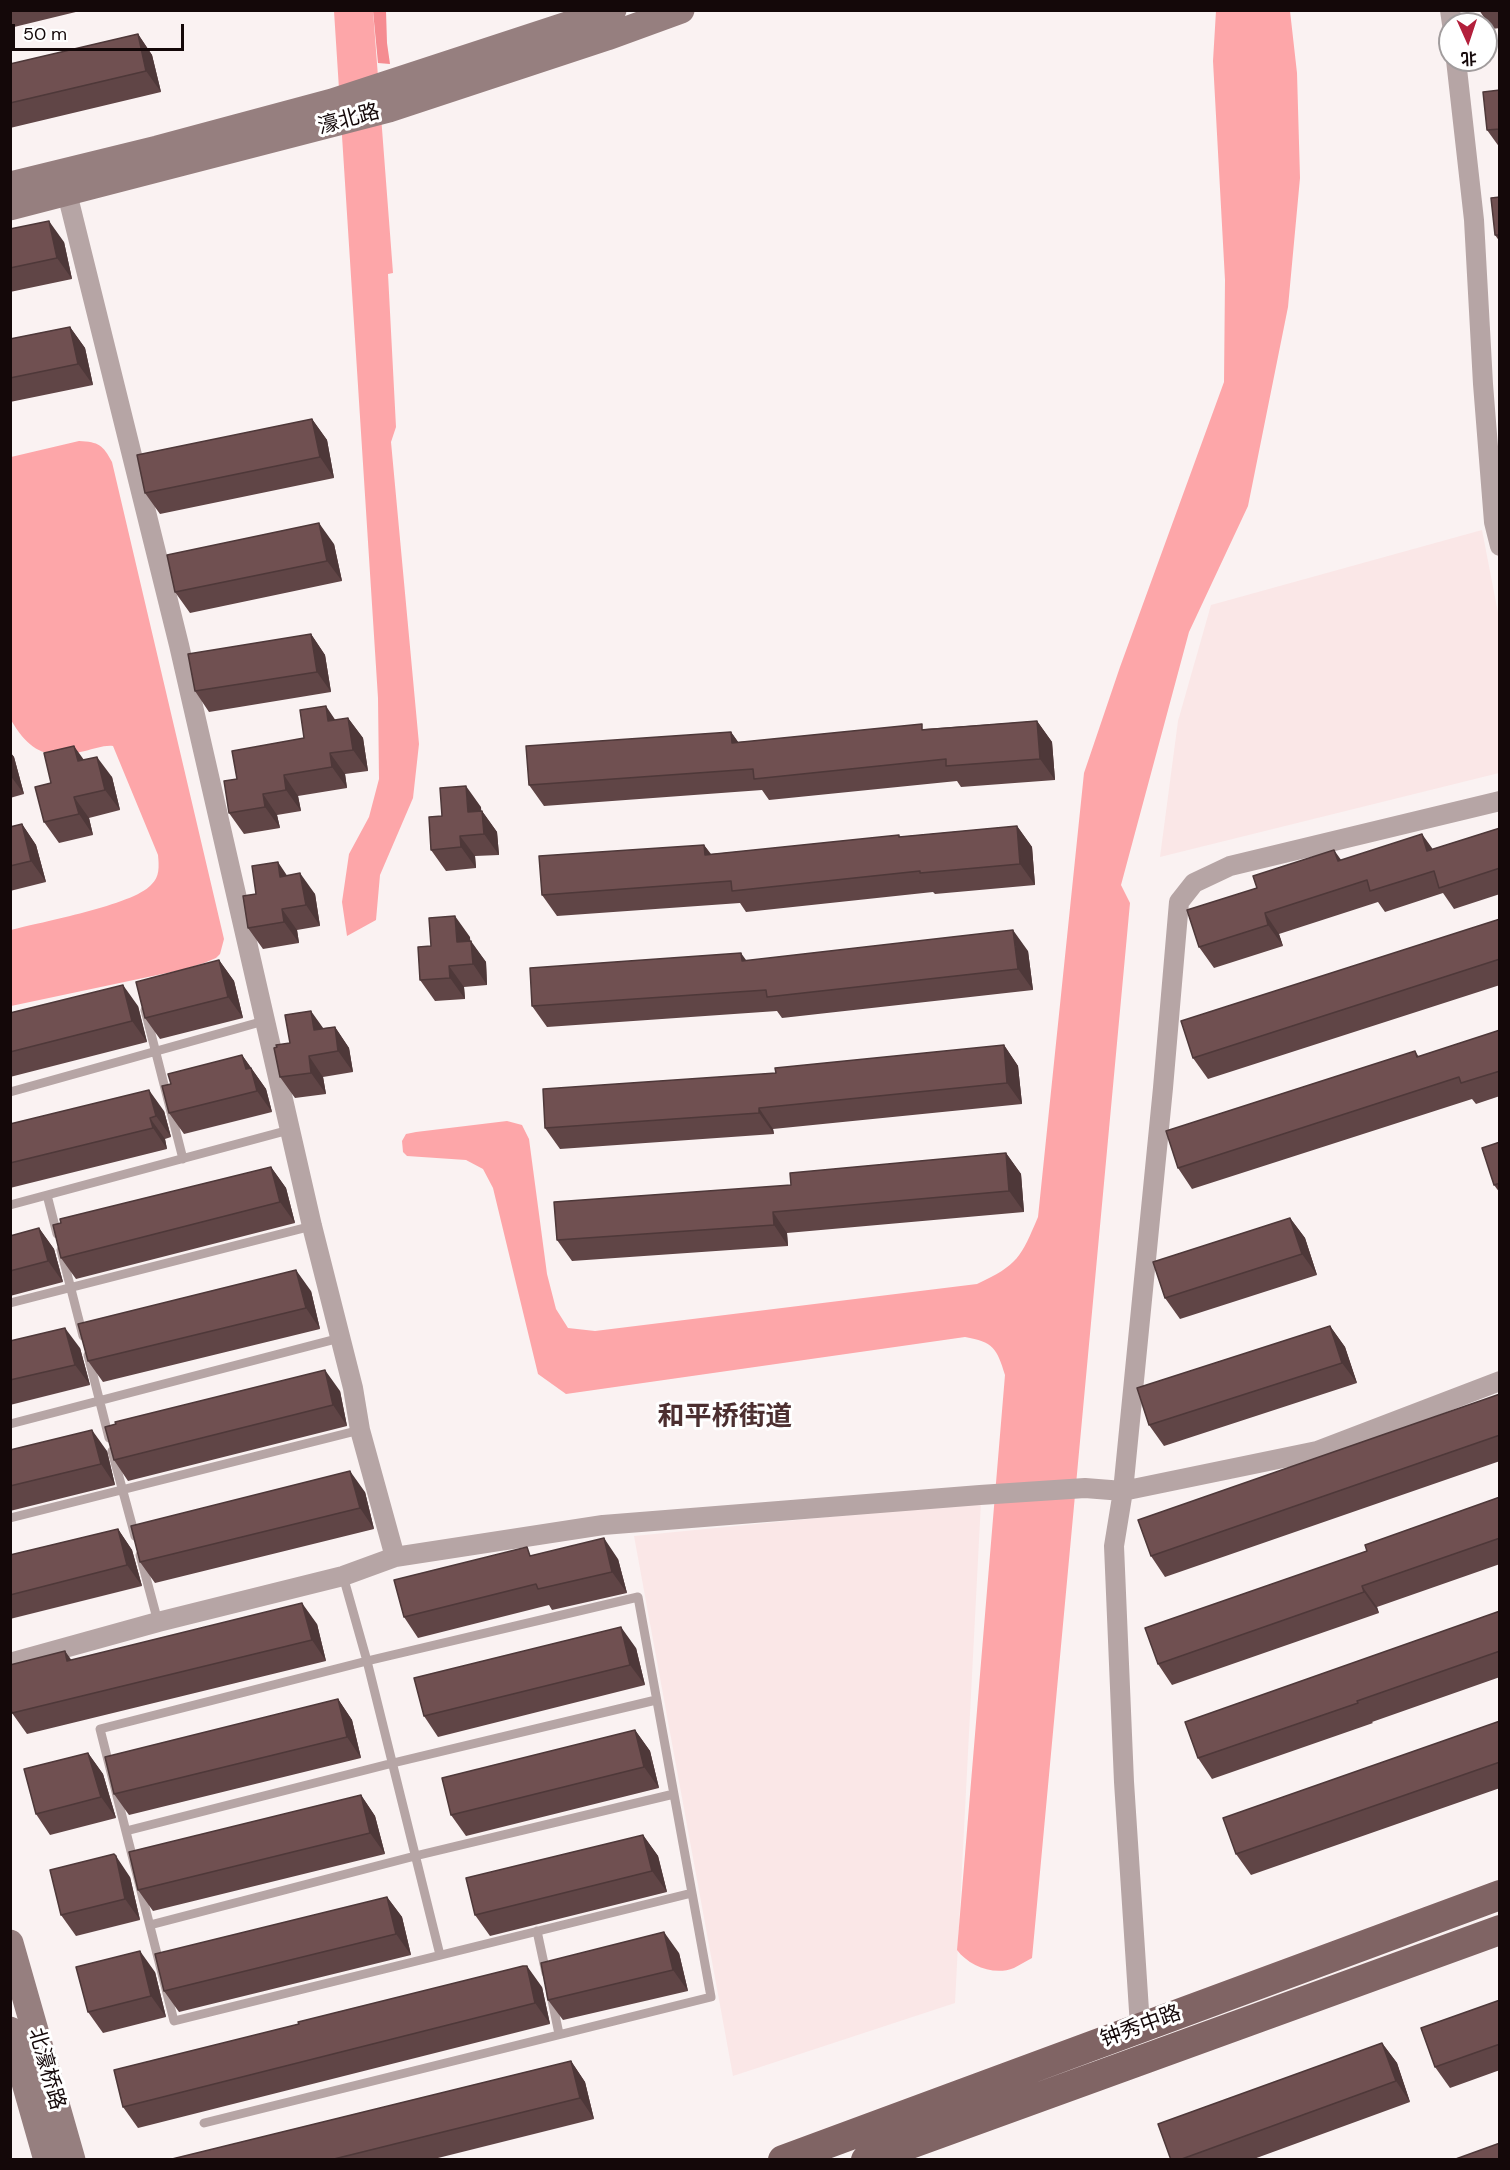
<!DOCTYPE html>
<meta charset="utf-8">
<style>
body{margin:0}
#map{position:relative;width:1510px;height:2170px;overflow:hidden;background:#faf2f2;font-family:"DM Sans","Noto Sans SC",sans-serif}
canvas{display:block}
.frame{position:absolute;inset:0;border:12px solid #140809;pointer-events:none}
.north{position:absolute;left:1438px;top:12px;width:60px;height:60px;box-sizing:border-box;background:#fff;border:2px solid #a19c9d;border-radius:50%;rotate:177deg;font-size:16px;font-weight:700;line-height:24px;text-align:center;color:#140809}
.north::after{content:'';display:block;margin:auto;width:21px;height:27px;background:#b3203c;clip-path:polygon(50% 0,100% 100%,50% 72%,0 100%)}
.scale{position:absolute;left:12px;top:24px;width:172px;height:27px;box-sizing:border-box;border:3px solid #140809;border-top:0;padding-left:8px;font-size:18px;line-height:21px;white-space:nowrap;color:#140809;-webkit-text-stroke:4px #fff;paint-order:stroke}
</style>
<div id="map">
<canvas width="1510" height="2170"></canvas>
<div class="frame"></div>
<div class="north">北</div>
<div class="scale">50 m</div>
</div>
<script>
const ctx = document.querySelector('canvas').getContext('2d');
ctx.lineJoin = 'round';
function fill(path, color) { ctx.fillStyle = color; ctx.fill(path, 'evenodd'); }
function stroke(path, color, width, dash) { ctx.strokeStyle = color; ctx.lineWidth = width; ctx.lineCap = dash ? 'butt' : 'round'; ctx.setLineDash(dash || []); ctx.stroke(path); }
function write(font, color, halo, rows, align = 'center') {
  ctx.font = font + ' "DM Sans","Noto Sans SC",sans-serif'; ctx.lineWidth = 6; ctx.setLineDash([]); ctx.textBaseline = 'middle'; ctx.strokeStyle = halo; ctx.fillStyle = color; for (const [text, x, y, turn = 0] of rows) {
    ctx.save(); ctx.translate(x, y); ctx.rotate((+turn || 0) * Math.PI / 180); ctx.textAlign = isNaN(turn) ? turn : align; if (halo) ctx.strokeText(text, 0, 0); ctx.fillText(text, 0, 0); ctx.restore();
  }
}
fill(new Path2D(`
 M1482,530L1499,618V773L1160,857L1178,721L1211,605Z
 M981,1502L955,2003L733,2076L634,1536Z`), '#fae7e7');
fill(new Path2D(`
 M373,11H386L387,43L390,64L378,63Z`), '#f58c91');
fill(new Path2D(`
 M334,11H373L393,273L388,274L396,427L391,442L419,744L413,798L380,875L376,920L347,936L342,902L349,854L369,817L379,779L378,698Z
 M1216,11H1290L1297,73L1300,178L1288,307L1248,506L1189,632L1121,885L1130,903L1032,1958C1026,1961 1020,1965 1014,1968C994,1976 969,1966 957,1950L1005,1375C997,1348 993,1342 965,1337L566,1394L538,1374L493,1188L483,1169L466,1160L407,1156L403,1152L402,1141L406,1134L416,1132L507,1121L522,1125L529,1139L547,1274L556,1309L568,1328L595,1331L977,1284C1018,1265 1021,1257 1038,1217L1084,773L1120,667L1224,382L1225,280L1213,61Z
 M79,441C99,442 103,445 112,462L224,939L220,954L216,958L204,963L181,970L11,1006V930C41,922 133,905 151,885C160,877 159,866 158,855L113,746C104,745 94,749 85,751C48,759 31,754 11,720V457Z`), '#fda6a9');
stroke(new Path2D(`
 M145,1010L183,1159
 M10,1092L264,1021
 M47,1195L57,1234
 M10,1205L289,1130
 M61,1250L83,1336
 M10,1303L312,1226
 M88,1355L109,1438
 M10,1424L340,1338
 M112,1451L135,1536
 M10,1518L360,1430
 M140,1555L158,1622
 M343,1576L367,1661L440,1955
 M638,1597L692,1893L174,2021L100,1729L367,1661Z
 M126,1831L393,1763L656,1700
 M150,1925L415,1856L674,1794
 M537,1931L546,1973
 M551,1995L559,2034
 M204,2123L711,1997L692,1893`), '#b6a5a5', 9);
stroke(new Path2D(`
 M1450,10L1452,24
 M1456,60L1474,220L1483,384L1494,522L1500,546
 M64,181L179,645L312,1226L353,1388L360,1430L395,1557
 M10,1663L158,1622L343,1576L395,1557L603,1525L980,1495L1085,1488L1123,1491L1317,1451L1500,1381
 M1140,2026L1124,1782L1114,1546L1123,1491L1163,1088L1179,902L1194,883L1230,866L1500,801`), '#b6a5a5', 20);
stroke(new Path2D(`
 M10,185L157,149L332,102L613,10
 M10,207L389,109L607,37L681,10
 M10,1943L72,2160
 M10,2030L47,2160`), '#967f7f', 27);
stroke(new Path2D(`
 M783,2160L1500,1895
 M866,2160L1500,1930`), '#806464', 30);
fill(new Path2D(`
 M10,10H84L10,28Z
 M1479,10H1500V28L1492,29Z
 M138,34L152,55L161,92L10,128V64Z
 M1500,90V148L1487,130Z
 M1500,197V242L1495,235Z
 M10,229L64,242L72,279L10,292Z
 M70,327L85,348L93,385L10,402V339Z
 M312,419L327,440L334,478L160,514L145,493Z
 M334,544L342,581L190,613L175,592Z
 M311,634L325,655L331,692L209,712L195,691Z
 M348,718L363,738L368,771L345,774L347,788L298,796L301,811L277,815L280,828L244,834L229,813L237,779L335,720Z
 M1037,721L1052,742L1055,780L961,787L957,781L769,800L762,790L544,806L529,785L731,732L738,742Z
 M10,752L14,757L24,794L10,798Z
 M84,760L112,777L120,810L89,818L93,835L59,843L44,822L51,783Z
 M481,807V811H482L497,832L499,855L475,856L476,868L446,871L431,850L442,816Z
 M22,824L36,845L46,882L10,891V827Z
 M1017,826L1032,847L1035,885L935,894L933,892L746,912L740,903L557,916L542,895L704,845L711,854Z
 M1500,828V894L1454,909L1443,893L1385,912L1378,902L1279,934L1283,946L1214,968L1199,947L1257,888L1341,860L1433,849Z
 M287,875L315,894L320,926L297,930L299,943L263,949L248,928L256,894Z
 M1500,919V985L1208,1079L1193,1058Z
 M470,937V941L486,962L487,985L464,987L465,999L435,1001L420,980L431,946Z
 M1028,951L1033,990L782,1018L777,1011L547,1027L532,1006L746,961Z
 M219,960L234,981L243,1018L160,1039L145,1018Z
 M138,1006L147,1042L10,1077V1013Z
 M335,1027L349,1048L353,1072L323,1077L326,1094L295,1098L280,1077L290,1043L324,1028Z
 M1500,1030V1096L1476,1104L1472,1099L1192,1189L1178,1168L1415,1051L1419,1057Z
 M1004,1045L1018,1066L1022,1104L773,1129L774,1134L560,1149L545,1128L776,1073Z
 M242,1055L266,1089L272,1112L184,1134L169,1113L171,1084Z
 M164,1111L171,1137L165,1139L167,1149L10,1188V1124Z
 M1500,1142V1193L1494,1185Z
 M1006,1153L1021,1174L1024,1212L787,1233L788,1246L572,1261L557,1240L791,1185Z
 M271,1167L286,1188L295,1223L76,1279L61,1258Z
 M1290,1218L1305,1238L1317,1275L1180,1319L1165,1298Z
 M39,1228L54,1249L63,1282L10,1296V1236Z
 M311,1291L320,1329L103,1382L88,1361Z
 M1330,1326L1345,1347L1357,1383L1164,1446L1149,1425Z
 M10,1341L80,1348L90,1385L10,1405Z
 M340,1391L347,1426L128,1481L114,1460L116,1424Z
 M1500,1394V1461L1165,1577L1151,1556Z
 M10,1450L107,1451L115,1485L10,1511Z
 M365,1492L374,1529L155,1583L140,1562Z
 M1500,1497V1564L1377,1607L1379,1613L1172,1685L1158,1664L1367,1551Z
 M118,1529L132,1550L142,1586L10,1619V1555Z
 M533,1555L618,1559L627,1593L552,1610L549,1605L418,1638L404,1617Z
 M1500,1611V1677L1372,1722L1373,1723L1212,1779L1198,1758Z
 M317,1624L326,1661L27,1734L12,1713L71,1660Z
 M636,1648L645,1685L438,1737L424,1716Z
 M338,1699L352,1720L361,1758L129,1815L114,1794Z
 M1500,1721V1788L1251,1875L1236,1854Z
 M635,1730L650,1751L659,1788L466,1836L451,1815Z
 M88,1753L103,1774L116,1818L50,1835L36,1814Z
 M361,1795L375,1816L385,1854L153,1911L138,1890Z
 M643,1835L658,1856L667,1892L490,1936L475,1915Z
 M130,1877L140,1920L76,1936L61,1915Z
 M387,1897L402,1917L411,1955L179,2012L164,1991Z
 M679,1953L688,1991L563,2020L548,2000Z
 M155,1972L166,2017L103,2033L88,2012Z
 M542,1987L550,2024L138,2128L123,2107Z
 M1500,2000V2070L1450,2088L1435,2067Z
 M1382,2043L1397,2063L1410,2102L1251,2160H1171Z
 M571,2061L585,2082L594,2119L430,2160H168Z`), '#604546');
fill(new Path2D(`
 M138,34L152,55L161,92L146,71Z
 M49,221L64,242L72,279L57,258Z
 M70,327L85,348L93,385L78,364Z
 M312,419L327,440L334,478L320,457Z
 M319,523L334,544L342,581L327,561Z
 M311,634L325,655L331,692L317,672Z
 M326,706L340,727L328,721Z
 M348,718L363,738L368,771L353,750Z
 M1037,721L1052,742L1055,780L1040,759Z
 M731,732L746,753L732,743Z
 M74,746L89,767L78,761Z
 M10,752L14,757L24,794L10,775Z
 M330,753L345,774L347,788L332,767Z
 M97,757L112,777L120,810L105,790Z
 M284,775L298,796L301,811L286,790Z
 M466,786L481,807L483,833L468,812Z
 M263,794L277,815L280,828L265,807Z
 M74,797L89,818L93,835L79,814Z
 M482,811L497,832L499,855L484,834Z
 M22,824L36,845L46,882L31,861Z
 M1017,826L1032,847L1035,885L1020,864Z
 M1422,834L1437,855L1427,851Z
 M460,836L475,856L476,868L461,847Z
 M704,845L719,866L705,855Z
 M1334,850L1349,871L1338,861Z
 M278,862L292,883L280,877Z
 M300,873L315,894L320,926L306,905Z
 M282,909L297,930L299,943L284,922Z
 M1265,913L1279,934L1283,946L1268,925Z
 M455,916L470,937L472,963L457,942Z
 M1013,930L1028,951L1033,990L1018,969Z
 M471,941L486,962L487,985L473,964Z
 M741,953L756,974L742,961Z
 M219,960L234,981L243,1018L228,997Z
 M449,966L464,987L465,999L450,978Z
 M123,985L138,1006L147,1042L132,1021Z
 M311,1011L326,1032L314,1030Z
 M335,1027L349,1048L353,1072L338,1051Z
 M1004,1045L1018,1066L1022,1104L1007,1083Z
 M242,1055L266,1089L272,1112L257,1091L246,1069Z
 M309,1056L323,1077L326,1094L311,1073Z
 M149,1090L164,1111L171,1137L156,1116Z
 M759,1108L773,1129L774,1134L759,1113Z
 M150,1118L165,1139L167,1149L153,1128Z
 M1006,1153L1021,1174L1024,1212L1009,1191Z
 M271,1167L286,1188L295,1223L280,1202Z
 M773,1212L787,1233L788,1246L774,1225Z
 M1290,1218L1305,1238L1317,1275L1302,1254Z
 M39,1228L54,1249L63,1282L48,1261Z
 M296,1270L311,1291L320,1329L306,1308Z
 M1330,1326L1345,1347L1357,1383L1342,1363Z
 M65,1328L80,1348L90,1385L75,1365Z
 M325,1370L340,1391L347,1426L333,1405Z
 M92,1430L107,1451L115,1485L101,1464Z
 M350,1471L365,1492L374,1529L360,1508Z
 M118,1529L132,1550L142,1586L127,1565Z
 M604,1538L618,1559L627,1593L612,1572Z
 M1362,1586L1377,1607L1379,1613L1364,1592Z
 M302,1603L317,1624L326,1661L312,1640Z
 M621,1627L636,1648L645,1685L630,1665Z
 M65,1651L80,1672L67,1661Z
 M338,1699L352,1720L361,1758L347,1737Z
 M635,1730L650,1751L659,1788L644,1767Z
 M88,1753L103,1774L116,1818L101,1797Z
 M361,1795L375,1816L385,1854L370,1833Z
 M643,1835L658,1856L667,1892L652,1871Z
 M116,1856L130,1877L140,1920L125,1899Z
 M387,1897L402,1917L411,1955L396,1934Z
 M664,1932L679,1953L688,1991L673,1970Z
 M140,1951L155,1972L166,2017L151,1996Z
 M527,1966L542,1987L550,2024L535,2003Z
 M1382,2043L1397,2063L1410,2102L1396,2081Z
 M571,2061L585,2082L594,2119L580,2098Z`), '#4e3839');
const building = new Path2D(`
 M138,34L146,71L10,103V64Z
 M1500,90V129L1487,130L1483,92Z
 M1500,197V235H1495L1491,198Z
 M49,221L57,258L10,268V229Z
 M70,327L78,364L10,378V339Z
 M312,419L320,457L145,493L137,455Z
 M319,523L327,561L175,592L167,555Z
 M311,634L317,672L195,691L188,654Z
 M326,706L328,721L348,718L353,750L330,753L332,767L284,775L286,790L263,794L265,807L229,813L224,781L237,779L232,751L304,738L300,710Z
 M1037,721L1040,759L946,766V759L754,779L753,769L529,785L526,746L731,732L732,743L922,724V730Z
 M74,746L78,761L97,757L105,790L74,797L79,814L44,822L35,787L51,783L44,753Z
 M466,786L468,812L482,811L484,834L460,836L461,847L431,850L429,817L442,816L440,788Z
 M22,824L31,861L10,866V827Z
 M1017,826L1020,864L920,873V871L732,891L731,881L542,895L539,856L704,845L705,855L899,835V837Z
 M1500,828V868L1439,888L1434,871L1370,891L1367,880L1265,913L1268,925L1199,947L1187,910L1257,888L1253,876L1334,850L1338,861L1422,834L1427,851Z
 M278,862L280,877L300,873L306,905L282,909L284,922L248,928L243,896L256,894L252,866Z
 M455,916L457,942L471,941L473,964L449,966L450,978L420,980L418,947L431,946L429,918Z
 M1500,919V959L1193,1058L1181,1021Z
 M1013,930L1018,969L767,997L766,990L532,1006L530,968L741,953L742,961Z
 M219,960L228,997L145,1018L136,982Z
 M123,985L132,1021L10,1052V1013Z
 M311,1011L314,1030L335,1027L338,1051L309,1056L311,1073L280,1077L274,1048L277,1047L276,1045L290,1043L285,1015Z
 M1500,1030V1071L1461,1083L1459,1077L1178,1168L1166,1131L1415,1051L1417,1057Z
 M1004,1045L1007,1083L759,1108V1113L545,1128L543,1089L776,1073L775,1068Z
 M242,1055L246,1069L251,1068L257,1091L169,1113L162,1086L171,1084L168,1074Z
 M149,1090L156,1116L150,1118L153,1128L10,1163V1124Z
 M1500,1142V1183L1494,1185L1482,1148Z
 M1006,1153L1009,1191L773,1212L774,1225L557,1240L554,1202L791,1185L790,1173Z
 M271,1167L280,1202L61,1258L53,1225L61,1223L60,1219Z
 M1290,1218L1302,1254L1165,1298L1153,1262Z
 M39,1228L48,1261L10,1271V1236Z
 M296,1270L306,1308L88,1361L78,1324Z
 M1330,1326L1342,1363L1149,1425L1137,1388Z
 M65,1328L75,1365L10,1380V1341Z
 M325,1370L333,1405L114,1460L105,1427L116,1424L115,1422Z
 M1500,1394V1435L1151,1556L1138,1520Z
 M92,1430L101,1464L10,1486V1450Z
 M350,1471L360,1508L140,1562L131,1526Z
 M1500,1497V1538L1362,1586L1364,1592L1158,1664L1145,1628L1367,1551L1365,1545Z
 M118,1529L127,1565L10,1595V1555Z
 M604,1538L612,1572L538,1589L536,1584L404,1617L394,1580L527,1547L530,1556Z
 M302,1603L312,1640L12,1713L10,1707V1665L65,1651L67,1661Z
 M1500,1611V1651L1357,1701L1358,1703L1198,1758L1185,1722Z
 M621,1627L630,1665L424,1716L414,1678Z
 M338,1699L347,1737L114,1794L105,1757Z
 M1500,1721V1762L1236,1854L1223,1818Z
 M635,1730L644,1767L451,1815L442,1778Z
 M88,1753L101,1797L36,1814L24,1769Z
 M361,1795L370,1833L138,1890L129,1852Z
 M643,1835L652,1871L475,1915L466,1878Z
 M114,1854L116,1856L125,1899L61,1915L50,1870Z
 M387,1897L396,1934L164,1991L155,1954Z
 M664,1932L673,1970L548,2000L541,1963Z
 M140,1951L151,1996L88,2012L76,1967Z
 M523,1966H527L535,2003L123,2107L114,2070L299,2024L298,2022Z
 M1500,2000V2044L1435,2067L1421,2028Z
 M1382,2043L1396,2081L1179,2160H1171L1158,2124Z
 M571,2061L580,2098L330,2160H168Z
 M1500,2143V2160H1453Z`);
fill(building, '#705051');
stroke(building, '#4e3839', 1.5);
write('21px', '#140809', '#fff', [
 ["濠北路",349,120,-15],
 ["钟秀中路",1141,2027,-20],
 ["北濠桥路",46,2069,74]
]);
write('bold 27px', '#4c2f30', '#fff', [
 ["和平桥街道",725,1418]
]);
</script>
